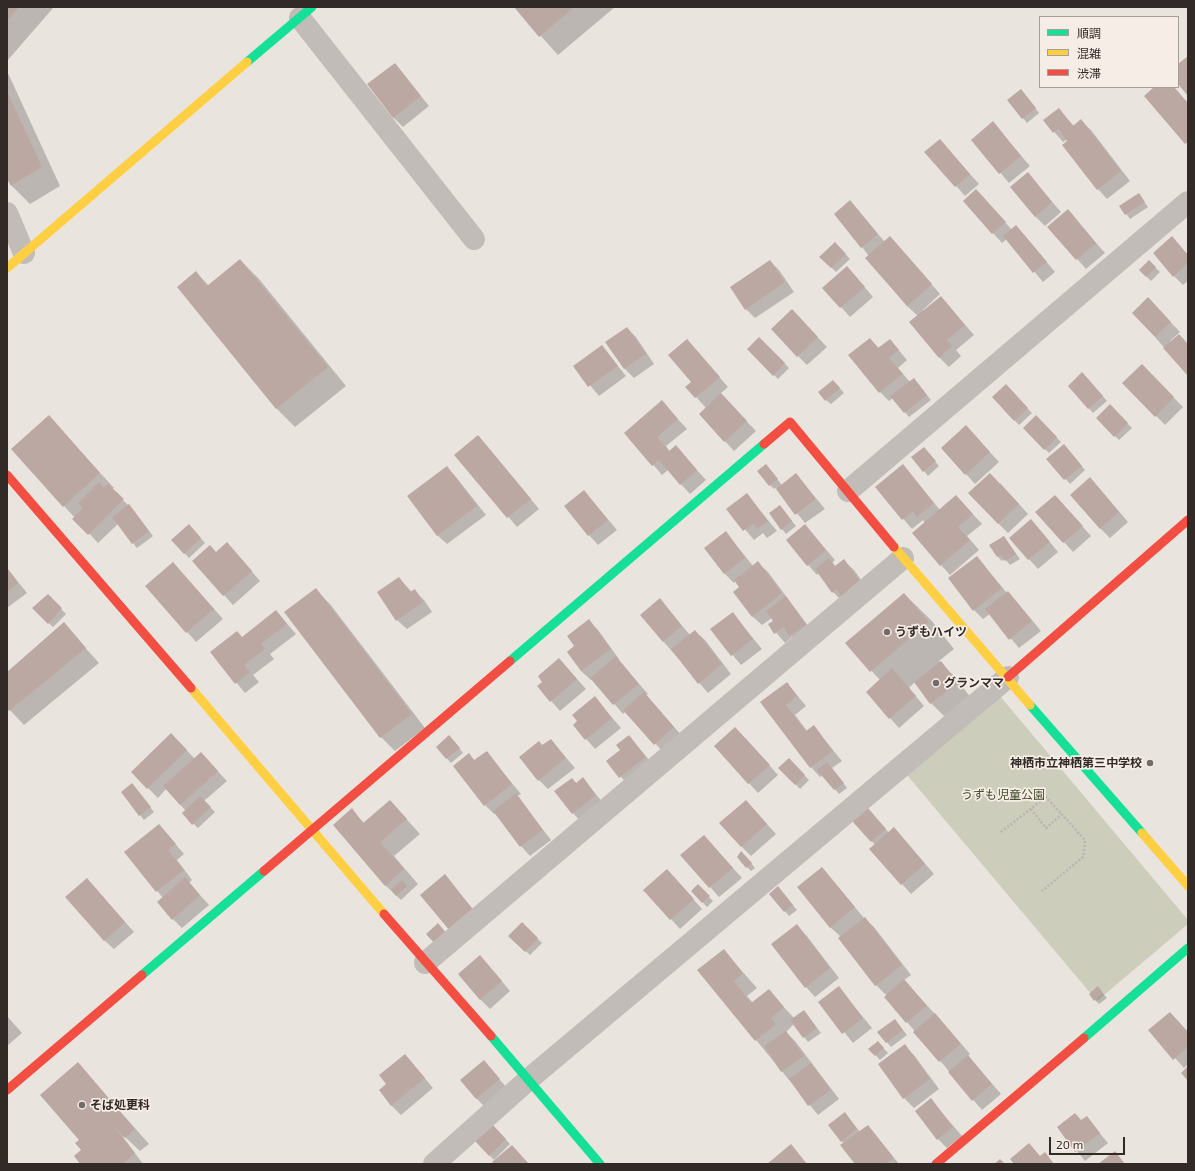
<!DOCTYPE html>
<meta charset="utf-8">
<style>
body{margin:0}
#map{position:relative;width:1195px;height:1171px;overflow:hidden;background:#eae4df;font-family:"Exo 2","Noto Sans JP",sans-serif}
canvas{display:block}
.frame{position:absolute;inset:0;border:8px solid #322a27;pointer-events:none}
.legend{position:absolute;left:1039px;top:16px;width:140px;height:72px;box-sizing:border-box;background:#f6ede6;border:1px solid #a89f9a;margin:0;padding:5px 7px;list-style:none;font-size:12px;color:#322a27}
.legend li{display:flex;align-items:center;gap:8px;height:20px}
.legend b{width:20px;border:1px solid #a89f9a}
.scale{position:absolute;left:1049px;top:1137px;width:76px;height:18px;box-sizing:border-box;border:2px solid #322a27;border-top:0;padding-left:5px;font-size:12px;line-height:14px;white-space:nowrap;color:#322a27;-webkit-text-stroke:3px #f6ede6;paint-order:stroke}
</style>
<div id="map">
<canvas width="1195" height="1171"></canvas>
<div class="frame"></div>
<ul class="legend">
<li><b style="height:5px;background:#16e098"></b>順調</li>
<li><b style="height:5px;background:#ffcf43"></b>混雑</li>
<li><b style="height:5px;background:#f24e42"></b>渋滞</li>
</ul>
<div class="scale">20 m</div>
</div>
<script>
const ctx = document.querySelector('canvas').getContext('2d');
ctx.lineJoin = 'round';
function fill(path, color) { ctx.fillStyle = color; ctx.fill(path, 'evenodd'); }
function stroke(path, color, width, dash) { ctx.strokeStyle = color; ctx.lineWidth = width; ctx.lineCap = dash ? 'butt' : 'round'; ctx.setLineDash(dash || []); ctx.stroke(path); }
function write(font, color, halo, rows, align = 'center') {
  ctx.font = font + ' "Exo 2","Noto Sans JP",sans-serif'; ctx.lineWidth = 3.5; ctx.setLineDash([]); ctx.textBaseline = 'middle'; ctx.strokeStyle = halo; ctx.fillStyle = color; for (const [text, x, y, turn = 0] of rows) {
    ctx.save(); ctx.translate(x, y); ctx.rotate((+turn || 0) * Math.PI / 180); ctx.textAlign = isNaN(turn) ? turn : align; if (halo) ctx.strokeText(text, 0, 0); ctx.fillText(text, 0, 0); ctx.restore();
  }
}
fill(new Path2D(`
 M1000,696L1188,920V924L1097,1001L907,775Z`), '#cccdbb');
fill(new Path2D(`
 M7,7H54L7,61Z
 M515,7H615L558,55Z
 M395,64L429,106L403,127L393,117Z
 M7,71L60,186L30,204L11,185L7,177Z
 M1025,95L1039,113L1027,123L1023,118Z
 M1058,109L1074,126L1081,121L1091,130L1130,181L1107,199L1098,189L1067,139L1063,142L1044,120Z
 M993,123L1030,166L1009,183L973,140Z
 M939,140L979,184L965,196L926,152Z
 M1028,174L1061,212L1045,226L1035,216Z
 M1138,194L1148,207L1130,219L1120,206Z
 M985,200L1012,230L1016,226L1025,236L1055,272L1043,282L1007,239L1002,243L964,201Z
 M850,202L885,242L899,247L940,294L923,310L924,311L941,297L974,335L956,350L961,356L949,367L939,357L918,316L907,306L862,247Z
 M1068,211L1105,253L1086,269L1049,227Z
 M1172,238L1188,255V281L1183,285L1174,276Z
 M835,243L850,259L836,272L821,257Z
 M240,260L259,279L346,386L295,427L277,409L178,287L196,272L209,286Z
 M770,261L779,270L794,292L755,318L746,309Z
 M1149,261L1160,272L1151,281L1140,270Z
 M856,277L873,297L850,317L824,288Z
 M1157,308L1180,332L1170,341L1188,344V375L1155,337Z
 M801,320L827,347L807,365L798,356Z
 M627,328L636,337L654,364L634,378L625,369L606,342Z
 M759,338L789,368L778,379L748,349Z
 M870,339L879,348L890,340L907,360L898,368L910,382L914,379L931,400L909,417L893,398L889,401L880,392Z
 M687,340L728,387L720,394L756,431L734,451L700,414L706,408L687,387L692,382Z
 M602,346L626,376L599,396L574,366Z
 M1142,366L1183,407L1165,425L1124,383Z
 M1087,378L1107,401L1093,413L1069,386Z
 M837,385L844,393L831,404L826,400Z
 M1010,390L1032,413L1019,425L993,397Z
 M662,402L687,429L666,446L670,452L676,447L706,480L690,494L668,470L662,475L626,433Z
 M1110,406L1132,428L1119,440L1097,418Z
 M1036,416L1061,442L1049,453L1024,428Z
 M49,417L114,488L112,489L133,510L153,536L137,548L118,524L98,543L64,506Z
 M975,436L999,462L975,484L966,474Z
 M487,446L539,509L517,527L456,455Z
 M1068,450L1085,470L1070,484L1048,459Z
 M928,453L939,466L928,476L913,457Z
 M902,465L940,510L956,496L982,524L967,536L979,550L950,575L941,565L925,523L923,520L912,529L876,487Z
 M447,467L456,477L486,515L447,544L437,535Z
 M770,470L782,485L796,474L825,509L805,523L776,488L774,489L770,485Z
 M1000,483L1028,514L1008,533L998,523Z
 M1099,488L1128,522L1110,538L1100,528Z
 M584,491L617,530L598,545L589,535Z
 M747,495L777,531L767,538L763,533L754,540L728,509Z
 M1064,506L1091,536L1073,552L1037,512Z
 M784,511L796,526L786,534L782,529Z
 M805,525L835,560L832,563L836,567L844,561L854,570L869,591L842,601L833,592L819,573L817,575L808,565L787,540Z
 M193,530L205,543L189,558L172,540Z
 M1040,530L1058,552L1038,569L1010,538Z
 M726,532L753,566L758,563L768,572L815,635L800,645L792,637L785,643L769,624L774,621L772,618L762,625L752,616L740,587L736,581L734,583L725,574Z
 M1004,537L1020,559L1010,565L1005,559L1002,561L998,557Z
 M216,553H236L260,581L233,605L193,561Z
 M977,557L1007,593L1017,602L1041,631L1019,648L990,614L983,619L974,610Z
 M173,563L223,619L196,642L147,586Z
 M7,568L27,593L7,608Z
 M399,578L412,592L414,590L424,600L432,612L407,629L397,620Z
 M316,590L330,604L425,728L395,751L381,737Z
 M904,594L931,620L954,649L939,661L955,677L971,698L945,717L931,703L915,682L909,688L924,706L899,728L867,692L880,680L846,643Z
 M48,596L66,614L53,627L33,608Z
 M660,600L690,635L695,631L705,640L731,674L708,693L663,641Z
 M276,611L296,634L270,654L274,659L253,675L259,682L245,693L211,652L242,638Z
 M732,613L762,649L741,665L711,629Z
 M589,621L598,630L619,659L618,660L648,694L646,695L683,737L664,753L626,711L623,714L593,679L591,680L581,671L576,647Z
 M64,624L99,663L24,725L7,707V673Z
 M559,659L586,689L560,711L538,686L544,682Z
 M787,683L806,706L795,715L807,731L814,727L842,761L832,768L847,788L839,794L823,775L820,777L811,767L762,702Z
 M595,698L621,728L595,749L574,725Z
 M171,734L195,759L210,763L227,781L204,801L215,812L198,828L183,814L186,811L166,789L158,798L132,772Z
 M629,736L655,767L630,787L607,761L621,750Z
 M745,738L778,775L758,793L715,746Z
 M551,740L575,768L548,789L539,780L543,746Z
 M454,741L463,753L451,763L437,747Z
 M486,752L521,794L517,796L551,840L530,856L521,846L496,813L494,814L485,805L475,761Z
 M789,759L809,780L800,789L780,768Z
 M572,779L577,784L583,779L605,805L582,823L573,813Z
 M136,789L154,812L144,820L140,815Z
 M390,801L420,834L394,856L418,884L401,900L385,885L352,810L364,823Z
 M746,801L776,834L751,856L741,846Z
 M872,814L889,833L903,838L934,874L911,894L871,849L875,845L854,822Z
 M159,825L184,854L177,860L192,880L189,883L209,905L182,928L173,919L163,898L126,852Z
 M704,836L742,878L719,897L682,855Z
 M746,857L755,868L751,871L747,867Z
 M822,868L864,918L874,927L911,975L904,980L944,1024L970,1054L968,1056L1001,1094L982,1110L907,1022L886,995L876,985L841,937L830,927Z
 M667,870L702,909L680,929L671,919Z
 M445,876L483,921L460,940Z
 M87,879L134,932L114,949L104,940Z
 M698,886L713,901L707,907L692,891Z
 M782,892L797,910L789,916L785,911Z
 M522,923L542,943L530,955L509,936Z
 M797,926L806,935L839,978L815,997L806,987Z
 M723,950L757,988L747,996L753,1003L768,990L794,1018L804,1011L821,1033L808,1042L794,1024L786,1032L795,1041L839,1099L818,1115L699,971Z
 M489,966L510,991L490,1009L480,999Z
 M839,988L872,1028L853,1043L820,1002Z
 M1098,988L1107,998L1099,1004L1095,1000Z
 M1170,1013L1188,1032V1064L1184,1068L1150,1030Z
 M7,1016L22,1033L7,1046Z
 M899,1025L907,1035L891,1047L879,1033Z
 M878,1042L888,1053L880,1060L870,1049Z
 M905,1046L914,1055L939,1089L914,1108L904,1098L879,1065Z
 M405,1055L433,1088L401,1115L391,1105L387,1084Z
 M484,1062L508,1089L486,1108L476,1098Z
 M78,1064L149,1144L140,1151L124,1136L123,1137L143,1164H81L83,1150L80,1140Z
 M931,1100L962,1136L947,1148L938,1139Z
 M849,1118L860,1132L868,1126L899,1164H856L842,1141Z
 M1087,1118L1108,1143L1085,1161L1058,1127L1082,1121Z
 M492,1125L510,1144L494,1160L476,1141Z`), '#0003');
fill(new Path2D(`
 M7,7H19L7,21Z
 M514,7H574L539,37Z
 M1188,56V96L1178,84V64Z
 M395,63L421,96L393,118L367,84Z
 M1154,87H1174L1188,103V142L1185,144L1144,96Z
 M1021,89L1036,108L1022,119L1007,100Z
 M7,91L42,167L11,186L7,179Z
 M1059,108L1073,126L1081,119L1121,171L1097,190L1062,145L1067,141L1058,129L1053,133L1043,120Z
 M993,121L1021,156L999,174L971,140Z
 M940,139L970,174L955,187L924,152Z
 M1028,172L1052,202L1035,217L1010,187Z
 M976,189L1006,222L992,234L963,201Z
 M1139,193L1145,202L1125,215L1119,206Z
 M850,200L878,234L861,248L834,214Z
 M1068,209L1096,243L1076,260L1047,227Z
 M1016,225L1047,262L1033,273L1003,236Z
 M890,236L932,284L907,306L865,258Z
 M1172,236L1188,255V263L1173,277L1153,253Z
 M835,242L846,254L831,268L819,257Z
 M240,259L328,367L276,409L177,287L196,271L207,286Z
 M770,260L785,282L745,310L730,287Z
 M1149,260L1156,267L1146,277L1139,270Z
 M847,266L865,287L840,308L822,288Z
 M941,296L965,325L947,340L952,346L939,358L909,322Z
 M1148,297L1171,322L1155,337L1132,313Z
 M792,309L818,337L797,357L771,329Z
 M627,327L646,354L624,369L605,342Z
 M1179,334L1188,344V376L1163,348Z
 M759,337L785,363L773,376L747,349Z
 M870,338L878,348L890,339L899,350L889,358L903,374L879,393L848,355Z
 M687,339L720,377L695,398L685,387L691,382L668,355Z
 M602,345L618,366L588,387L573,366Z
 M1142,364L1174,397L1155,417L1122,383Z
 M1082,372L1103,396L1088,409L1068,386Z
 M914,378L927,395L904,413L890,396Z
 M833,380L840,388L825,401L818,392Z
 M1006,384L1028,408L1014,421L992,397Z
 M721,393L747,421L724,442L699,414Z
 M662,400L678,419L657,437L669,451L676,445L697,470L680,485L659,460L652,466L624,433Z
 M1110,404L1128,423L1114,437L1096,418Z
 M49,415L100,473L63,507L11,449Z
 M1036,415L1057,437L1044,450L1023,428Z
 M966,425L990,452L965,475L941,448Z
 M478,435L531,499L507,518L454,455Z
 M1064,444L1082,466L1064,480L1046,459Z
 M924,447L936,461L923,472L911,457Z
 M766,464L778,479L769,486L757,471Z
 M903,464L934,503L917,517L913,511L902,520L875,487Z
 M447,466L477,506L437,536L407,496Z
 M796,473L816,499L795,515L776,489Z
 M990,473L1019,504L998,524L968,493Z
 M1090,477L1119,512L1100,529L1070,495Z
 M99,482L104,488L108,484L124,499L88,535L72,519L83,508L78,503Z
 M584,490L608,520L588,536L564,506Z
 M747,493L768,521L757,529L753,524L743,531L726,509Z
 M956,495L973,514L958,527L970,540L940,566L912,533Z
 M1055,495L1083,526L1063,543L1035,512Z
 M129,504L149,531L132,544L112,517Z
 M780,505L792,521L781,530L769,513Z
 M1031,519L1050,542L1028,560L1009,538Z
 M189,524L201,538L184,554L171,540Z
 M805,524L826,550L807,566L786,540Z
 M726,531L745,558L724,574L704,548Z
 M1004,536L1016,554L1005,561L1001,555L997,557L989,545Z
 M227,542L252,571L223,596L192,561L210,545L216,552Z
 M977,556L1002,588L973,611L948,578Z
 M829,558L835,566L844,559L860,581L841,596L836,589L832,593L815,569Z
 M758,561L782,593L752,617L733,592L739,587L734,580Z
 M173,562L214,609L186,633L145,586Z
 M7,568L18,583L7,592Z
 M399,577L410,592L415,589L423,602L396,621L377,592Z
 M316,588L412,714L380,738L284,612Z
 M1008,591L1032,621L1009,640L985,609Z
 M904,593L929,622L870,672L845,643Z
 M48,594L62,608L48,624L32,608Z
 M786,596L806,625L789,636L784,627L774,634L768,624L773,621L766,611Z
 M660,598L682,626L663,642L640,615Z
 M276,610L287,624L261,644L265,649L244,665L250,672L235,684L210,652L237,631L242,637Z
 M733,612L753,639L731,656L710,629Z
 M589,619L611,649L581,671L567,652L574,646L567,636Z
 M64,622L86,648L9,711L7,709V672Z
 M695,630L722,664L698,684L671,649Z
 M616,656L639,684L613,705L590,678Z
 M559,658L577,679L550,702L537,686L542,682L538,676Z
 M941,661L958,683L930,704L914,682Z
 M892,668L916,696L889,719L866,692Z
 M787,682L797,696L786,705L806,731L814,725L833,751L810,768L760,702Z
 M644,692L674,727L654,745L623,710Z
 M595,696L612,718L585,740L573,725L577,721L572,715Z
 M735,727L770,765L748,784L714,746Z
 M171,733L187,750L147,789L131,772Z
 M449,735L460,748L446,759L436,747Z
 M629,735L646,757L619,778L606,761L620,750L616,745Z
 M551,739L566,758L538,781L519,757L539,741L542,745Z
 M487,751L512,784L484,806L453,766L469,753L474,760Z
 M201,752L218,771L180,805L163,786Z
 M789,758L805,775L795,785L778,768Z
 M827,762L844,783L834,790L817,770Z
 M583,777L596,795L572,814L554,791L572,778L576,783Z
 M132,783L151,807L139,816L121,792Z
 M516,793L543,830L520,847L493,811Z
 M200,796L211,807L192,825L182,813Z
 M390,800L407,819L380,842L404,869L385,886L333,825L352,808L363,823Z
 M746,800L767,824L741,847L719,823Z
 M868,808L886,829L871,842L852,821Z
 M159,824L176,844L168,850L184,870L156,892L124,852Z
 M894,827L925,864L901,885L869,849Z
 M704,835L733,868L709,888L680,855Z
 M741,851L752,863L746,868L737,857Z
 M822,867L855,907L830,928L797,887Z
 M667,869L694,899L670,920L643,890Z
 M445,874L474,911L450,931L420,895Z
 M185,877L200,895L172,920L157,902Z
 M87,878L125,922L104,941L65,897Z
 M402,880L407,886L396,896L391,890Z
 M698,884L710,896L702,903L691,891Z
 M778,886L793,905L784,912L769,894Z
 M865,917L902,965L875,986L838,938Z
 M522,922L538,938L525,952L508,936Z
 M438,923L447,934L435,944L426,934Z
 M797,924L830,968L805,988L771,944Z
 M724,949L743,973L734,981L751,1003L769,989L784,1007L771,1018L776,1024L755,1041L697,970Z
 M480,955L502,981L480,1000L458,974Z
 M904,979L927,1006L906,1023L884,997Z
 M839,986L863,1018L842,1034L818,1002Z
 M1098,986L1103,993L1094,1001L1089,994Z
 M804,1010L817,1028L803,1038L790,1020Z
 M1170,1012L1188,1032V1047L1173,1060L1148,1030Z
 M935,1013L961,1044L939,1062L913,1032Z
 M895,1019L903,1030L886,1043L877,1032Z
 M786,1031L804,1056L781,1072L764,1046Z
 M878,1041L884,1048L875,1056L868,1049Z
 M905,1044L930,1079L903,1099L878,1064Z
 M405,1054L425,1078L391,1106L379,1090L386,1084L379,1075Z
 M968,1055L992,1084L972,1101L948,1072Z
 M484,1060L500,1079L476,1099L460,1080Z
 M78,1062L135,1129L125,1138L111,1123L135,1153L123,1164H80L74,1156L81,1150L75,1143L79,1140L40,1095Z
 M811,1063L831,1090L808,1106L789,1079Z
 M1188,1066V1081L1181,1073Z
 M931,1098L953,1127L937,1140L915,1111Z
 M845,1112L857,1129L841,1142L828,1125Z
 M1075,1113L1081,1120L1087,1116L1100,1133L1075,1152L1057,1127Z
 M492,1124L506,1139L489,1156L475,1141Z
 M868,1125L894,1158L886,1164H855L840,1145Z
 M1029,1143L1040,1156L1045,1152L1054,1164H1014L1010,1159Z
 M791,1144L807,1164H767Z
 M512,1145L529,1164H494L492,1162Z
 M1115,1151L1125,1164H1098Z
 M1000,1159L1005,1164H994Z`), '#bba8a3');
stroke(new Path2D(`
 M1031,809L1046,828L1062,814
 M1001,832L1046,797L1085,840L1083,857L1042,891`), '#bbb4b1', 2.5, [2, 2]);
stroke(new Path2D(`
 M300,18L474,239
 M7,213L24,253
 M848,491L1188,202
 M425,963L903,558
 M434,1164L529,1079L1008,677`), '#c2bcb8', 22);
stroke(new Path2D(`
 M247,62L312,7
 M510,661L764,444
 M1030,705L1142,833
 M142,975L264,871
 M491,1036L600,1164
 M1084,1038L1188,948`), '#16e098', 9);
stroke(new Path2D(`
 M7,268L247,62
 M894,547L1030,705
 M191,688L384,914
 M1142,833L1188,886`), '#ffcf43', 9);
stroke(new Path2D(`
 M764,444L790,422L894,547
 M7,475L191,688
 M1008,677L1188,520
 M264,871L510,661
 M384,914L491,1036
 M7,1090L142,975
 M936,1164L1084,1038`), '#f24e42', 9);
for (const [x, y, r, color] of [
 [887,632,4,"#726b67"],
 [936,683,4,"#726b67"],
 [1150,763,4,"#726b67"],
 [82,1105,4,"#726b67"]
]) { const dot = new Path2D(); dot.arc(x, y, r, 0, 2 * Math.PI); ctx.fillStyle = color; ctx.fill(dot); stroke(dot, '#f6ede6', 1.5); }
write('bold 12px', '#322a27', '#f6ede6', [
 ["うずもハイツ",895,632],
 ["グランママ",944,683],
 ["神栖市立神栖第三中学校",1142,763,"right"],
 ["そば処更科",90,1105]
], 'left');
write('12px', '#454d2e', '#f6ede6', [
 ["うずも児童公園",1003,795]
]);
</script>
